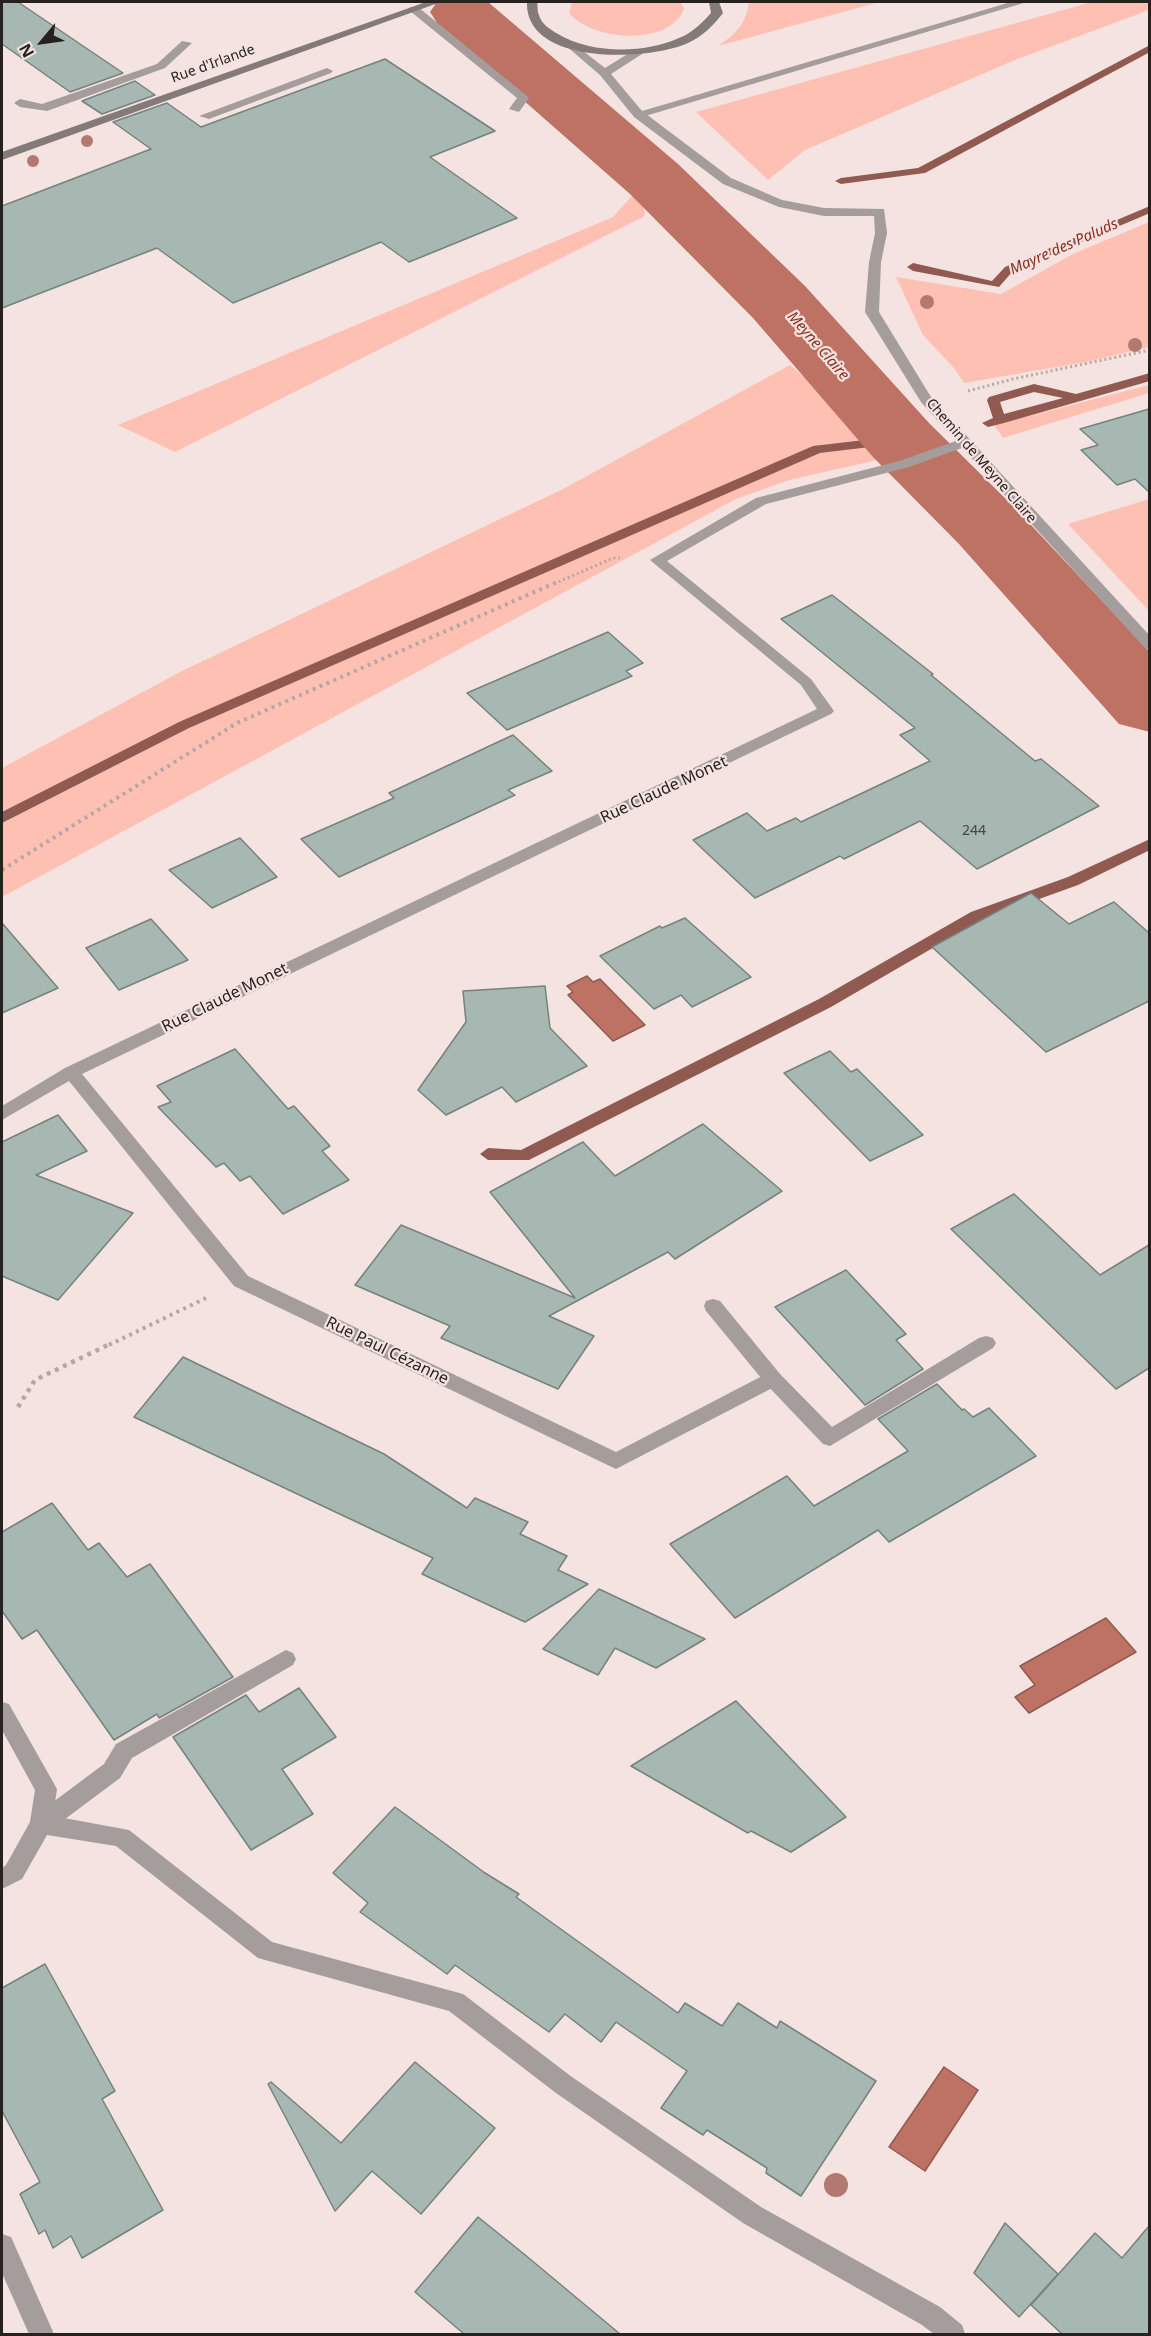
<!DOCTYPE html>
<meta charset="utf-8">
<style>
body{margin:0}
#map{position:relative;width:1151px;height:2336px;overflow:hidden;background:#f4e3e0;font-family:"Noto Sans",sans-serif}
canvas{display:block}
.frame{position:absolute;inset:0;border:3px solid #272120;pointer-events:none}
.north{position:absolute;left:12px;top:12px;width:60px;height:60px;-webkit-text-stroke:4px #f4e3e0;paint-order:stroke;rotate:241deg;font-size:16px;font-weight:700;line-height:24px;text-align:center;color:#272120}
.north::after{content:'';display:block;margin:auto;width:21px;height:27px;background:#272120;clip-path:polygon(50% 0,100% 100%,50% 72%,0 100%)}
</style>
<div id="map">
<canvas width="1151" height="2336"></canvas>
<div class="frame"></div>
<div class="north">N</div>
</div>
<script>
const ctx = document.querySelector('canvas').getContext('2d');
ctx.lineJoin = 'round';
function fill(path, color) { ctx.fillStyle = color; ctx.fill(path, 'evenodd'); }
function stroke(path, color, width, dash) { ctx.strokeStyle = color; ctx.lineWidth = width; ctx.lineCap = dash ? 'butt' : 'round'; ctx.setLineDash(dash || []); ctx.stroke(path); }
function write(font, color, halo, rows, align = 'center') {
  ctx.font = font + ' "Noto Sans",sans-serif'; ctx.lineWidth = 4.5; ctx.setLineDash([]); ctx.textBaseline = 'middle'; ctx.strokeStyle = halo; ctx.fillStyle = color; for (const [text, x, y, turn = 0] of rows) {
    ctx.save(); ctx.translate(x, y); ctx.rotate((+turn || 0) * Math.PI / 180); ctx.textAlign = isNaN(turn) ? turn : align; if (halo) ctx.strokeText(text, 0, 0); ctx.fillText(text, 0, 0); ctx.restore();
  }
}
fill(new Path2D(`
 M572,2H681L684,9C669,47 592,41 569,13Z
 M749,2H880L718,46C736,34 746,24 749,2Z
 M1092,2H1149V10L1015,60L805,150L768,180L696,112Z
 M641,186L645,216L175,452L118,425L613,217Z
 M1149,222V347L1086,362L964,383L954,368L923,335L896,277L1001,294L1073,254Z
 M790,365L895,456L789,480L736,499L2,897V768L180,672L563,489Z
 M1149,385V393L1003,438L994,425Z
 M1149,499H1150L1149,611L1068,524Z`), '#ffc0b4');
const water = new Path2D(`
 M587,976L593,982L600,979L645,1025L613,1041L568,995L573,992L567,986Z
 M1106,1618L1136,1652L1029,1713L1015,1697L1035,1685L1020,1666Z
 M944,2067L978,2090L925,2171L889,2147Z`);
fill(water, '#be7264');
stroke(water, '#915a50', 1.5);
fill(new Path2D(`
 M1150,45V52L925,173L841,184L835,181L841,178L918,168Z
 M1150,206V213L1013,271L999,287L913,271L907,267L913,263L992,281L1005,267Z
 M1150,373V381L1004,423L988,427L982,423L993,418L987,400L989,397L1034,384L1076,394ZM1034,392L1063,398L1004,414L1000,402Z
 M916,434L920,435V441L820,453L189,728L2,823V812L179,722L813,446Z
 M1150,839V850L1078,885L981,920L831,1007L529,1160H488L480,1154L488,1148L521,1150L819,999L971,912L1068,877Z`), '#915a50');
fill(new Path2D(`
 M437,2H488L678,164L805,286L929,423L1017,510L1150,652V732L1119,724L959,544L873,457L753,318L630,194L439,26L430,12Z`), '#be7264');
const building = new Path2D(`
 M2,2H18L123,73L70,92L2,44Z
 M385,59L495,131L430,157L517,218L409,262L381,242L233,303L157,248L2,308V206L151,149L113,122L167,103L201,127Z
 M135,81L155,95L102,114L82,101Z
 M1149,409V492L1135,479L1117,485L1081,450L1098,445L1080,429Z
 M832,595L933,674L931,675L1035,761L1041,759L1099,806L977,869L920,821L844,859L840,856L755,898L693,840L747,813L767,831L796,818L801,822L930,761L900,735L915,728L781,619Z
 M608,632L643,663L626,671L632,676L507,730L467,693Z
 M513,735L552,771L508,790L515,795L339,877L301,839L394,798L389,793Z
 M240,838L277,877L212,908L169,870Z
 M1031,893L1069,924L1114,902L1149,933V1001L1046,1052L932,947Z
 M685,918L751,977L692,1007L681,995L654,1009L600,956L660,926L662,928Z
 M151,919L188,960L119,990L86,948Z
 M2,923L58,988L2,1013Z
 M545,986L550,1028L587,1066L516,1102L502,1087L446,1115L418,1090L466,1022L463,991Z
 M235,1049L288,1109L294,1106L330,1146L322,1151L349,1180L283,1214L250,1176L240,1181L224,1163L216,1167L158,1107L171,1102L157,1086Z
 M830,1051L851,1072L857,1069L923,1135L870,1161L784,1073Z
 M58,1115L87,1151L36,1175L133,1213L58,1300L2,1276V1142Z
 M703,1124L782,1191L675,1259L668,1252L549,1316L594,1336L558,1389L441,1338L450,1326L355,1285L401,1225L575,1298L490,1192L583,1142L615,1176Z
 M1014,1194L1100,1275L1149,1245V1368L1116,1389L951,1229Z
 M846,1270L906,1334L896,1340L923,1369L865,1405L775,1307Z
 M183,1357L384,1454L467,1508L475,1498L528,1522L520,1534L567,1556L558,1570L588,1584L525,1622L422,1574L433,1558L134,1417Z
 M937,1384L962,1410L964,1409L973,1417L989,1408L1036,1456L889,1542L878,1530L735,1618L670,1544L787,1476L814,1506L908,1451L878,1419Z
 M52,1503L88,1550L99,1543L127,1577L150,1564L233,1677L159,1718L157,1714L114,1740L37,1630L22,1639L2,1611V1532Z
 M599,1589L705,1639L656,1668L615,1648L598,1675L543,1649Z
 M299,1688L336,1737L282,1769L313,1814L251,1850L173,1737L246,1695L259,1712Z
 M736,1701L846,1817L791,1852L751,1831L748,1833L631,1766Z
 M395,1807L485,1873L519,1894L516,1897L678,2013L685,2003L722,2026L738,2003L777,2028L780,2021L876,2081L801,2196L766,2173L767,2168L707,2130L703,2135L661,2108L687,2071L616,2022L601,2042L565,2014L549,2032L455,1965L447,1974L360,1912L368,1903L333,1873Z
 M45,1964L115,2091L102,2099L163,2210L82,2258L71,2236L53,2248L45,2230L39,2234L20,2194L40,2182L2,2111V1988Z
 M415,2062L495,2128L421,2214L372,2171L335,2211L268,2084L271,2082L341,2143Z
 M478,2217L524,2254L620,2334H464L415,2292Z
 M1005,2223L1058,2274L1019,2317L974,2273Z
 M1149,2226V2334H1062L1031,2305L1095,2233L1122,2258Z`);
fill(building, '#a7b7b2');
stroke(building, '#74837f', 1.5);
stroke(new Path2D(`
 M968,391L1013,379L1150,350
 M554,584L613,558H620`), '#b4a7a4', 3, [2, 3]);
stroke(new Path2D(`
 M2,870L237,723L557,582
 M109,1345L206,1298`), '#b4a7a4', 4, [3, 4.5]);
stroke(new Path2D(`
 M18,1407L35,1380L112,1343`), '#b4a7a4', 4.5, [4, 5]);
fill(new Path2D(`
 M1011,2H1027L642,117L632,114Z
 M410,7H418L527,96L529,98L519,112L509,109L517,98L410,11Z
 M182,41L192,43L165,68L47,111L20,107L14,103L20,99L42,104L157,64Z
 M327,68L333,71L331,73L209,119L199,116Z
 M713,1299L720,1301L780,1374L832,1427L979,1338L986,1336L993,1338L996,1343L993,1348L830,1446L823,1444L766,1384L706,1311L704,1306L706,1301Z
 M286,1650L293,1653L296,1659L293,1665L132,1758L120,1778L49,1831L41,1834L33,1831L30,1824L33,1817L104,1764L116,1744Z`), '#a49d9c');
fill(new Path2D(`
 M569,40L605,68L634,50H642V54L611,74L642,111L731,178L782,200L824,208L884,209L887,233L881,262L879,312L931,397L1150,636V649L1145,648L962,448L909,467L766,504L667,561L811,679L834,711L831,714L82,1074L248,1276L616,1452L766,1374L773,1371L780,1374L783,1379L780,1384L616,1469L234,1286L69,1081L2,1120V1106L65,1068L817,709L801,685L650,560L756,498L899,461L956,441L921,402L865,312L869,262L875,233L874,216H824L779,207L723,184L634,117L600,75L565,45L563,43Z
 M2,1702L9,1704L57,1789L53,1816L129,1830L272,1942L463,1994L572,2077L761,2207L940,2307L962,2325L965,2334H934L922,2325L743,2223L556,2093L449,2011L258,1958L116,1846L47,1835L22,1879L2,1889V1868L6,1865L30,1822L35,1790L2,1730Z
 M2,2234L11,2237L54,2334H29L2,2273Z`), '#a49d9c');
fill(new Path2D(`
 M426,2H441L2,160V152Z
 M527,2H537C538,6 537,11 539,15C541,24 551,30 558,34C592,54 643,54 679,38C692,33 702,23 711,13L709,2H719L723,13C713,26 703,36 688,43C648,61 525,66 527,2Z`), '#847a78');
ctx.fillStyle = '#b3786f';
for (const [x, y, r] of [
 [87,141,6],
 [33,161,6],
 [927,302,7],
 [1135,345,7],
 [836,2185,12]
]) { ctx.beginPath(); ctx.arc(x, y, r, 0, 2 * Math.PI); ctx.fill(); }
write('14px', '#272120', '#f4e3e0', [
 ["Rue d'Irlande",213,64,-20],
 ["Chemin de Meyne Claire",981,461,49]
]);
write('14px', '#474644', null, [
 ["244",974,831]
]);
write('italic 15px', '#8b2e20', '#f4e3e0', [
 ["Mayre des Paluds",1064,247,-24],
 ["Meyne Claire",818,346,49]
]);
write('16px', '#272120', '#f4e3e0', [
 ["Rue Claude Monet",664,790,-25],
 ["Rue Claude Monet",225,998,-26],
 ["Rue Paul Cézanne",387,1351,26]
]);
</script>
